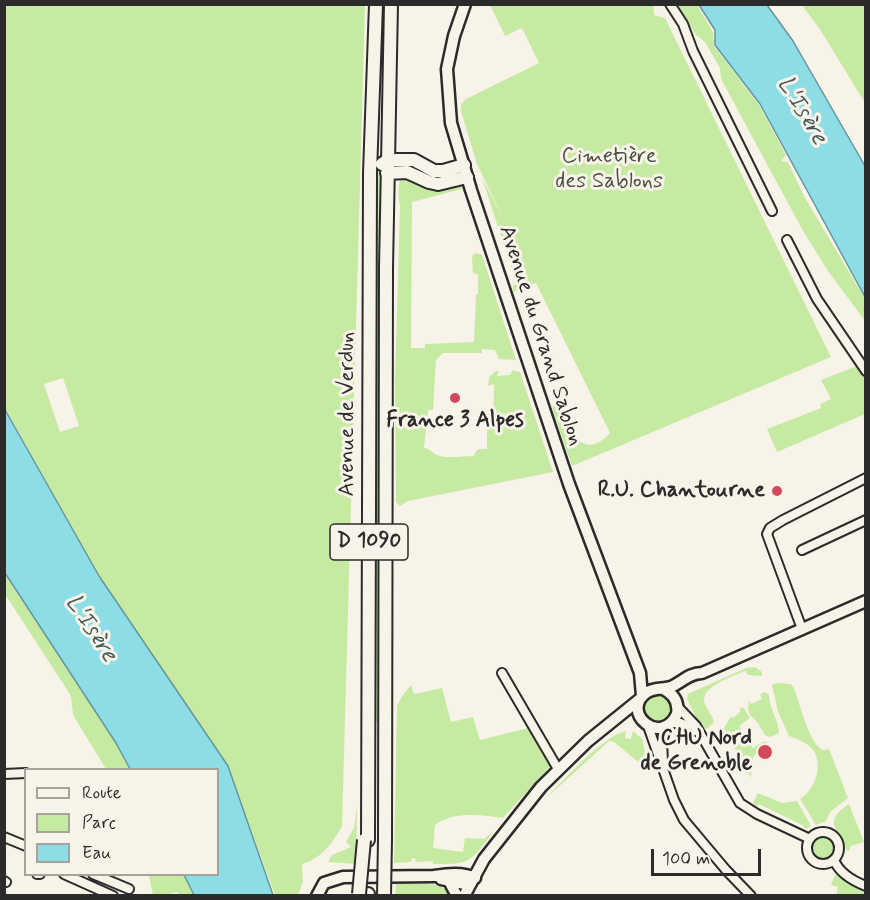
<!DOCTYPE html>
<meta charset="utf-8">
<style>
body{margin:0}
#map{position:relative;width:870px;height:900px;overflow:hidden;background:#f7f3e8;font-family:Mynerve,sans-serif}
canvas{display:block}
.frame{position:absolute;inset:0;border:6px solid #2b2b2b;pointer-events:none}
.legend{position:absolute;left:24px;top:768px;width:195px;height:108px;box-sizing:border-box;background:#f7f3e8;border:2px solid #a5a39c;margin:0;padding:8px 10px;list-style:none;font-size:18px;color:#2b2b2b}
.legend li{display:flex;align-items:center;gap:12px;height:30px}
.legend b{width:30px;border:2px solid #a5a39c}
.scale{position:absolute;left:651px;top:849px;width:110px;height:27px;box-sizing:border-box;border:3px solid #2b2b2b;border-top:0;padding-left:8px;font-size:18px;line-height:21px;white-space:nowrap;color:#2b2b2b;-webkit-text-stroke:4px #f7f3e8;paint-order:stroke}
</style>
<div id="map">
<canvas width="870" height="900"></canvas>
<div class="frame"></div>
<ul class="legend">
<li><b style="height:8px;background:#f7f3e8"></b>Route</li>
<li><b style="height:16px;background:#c7eaa3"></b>Parc</li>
<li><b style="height:16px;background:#8cdde5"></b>Eau</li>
</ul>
<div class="scale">100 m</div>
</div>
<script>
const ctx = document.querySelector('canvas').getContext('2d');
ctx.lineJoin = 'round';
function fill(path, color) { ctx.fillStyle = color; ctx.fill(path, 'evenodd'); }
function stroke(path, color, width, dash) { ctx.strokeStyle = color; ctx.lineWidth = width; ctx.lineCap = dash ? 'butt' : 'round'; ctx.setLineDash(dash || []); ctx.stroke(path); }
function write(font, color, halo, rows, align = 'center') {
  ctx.font = font + ' Mynerve,sans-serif'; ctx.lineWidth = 6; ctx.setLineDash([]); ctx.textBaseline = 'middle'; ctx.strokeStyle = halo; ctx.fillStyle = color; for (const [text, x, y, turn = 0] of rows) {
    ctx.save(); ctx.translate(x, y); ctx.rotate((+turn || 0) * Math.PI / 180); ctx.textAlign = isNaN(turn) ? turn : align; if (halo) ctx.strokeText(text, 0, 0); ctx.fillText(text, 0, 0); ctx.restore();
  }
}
fill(new Path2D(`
 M4,5H365L342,826C332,844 322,858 302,864L303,882L298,895H275L228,766L99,576L5,408ZM63,378L79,426L60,432L44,384Z
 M490,5H654V15L665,18L831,357L572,466L552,408L557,402C568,424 580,465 610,433L536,283L513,292V285L516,282L482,178L503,218L477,164L461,111V104L466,99L539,63L522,28L505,36Z
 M678,5H697L713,32L714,46L759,105L786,155L781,161L788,162L804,196L865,299V321L828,271L802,229L721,79L720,68L705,42L696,35Z
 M802,5H865V103L821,31Z
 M380,172L382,177L379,722H374L375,178Z
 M402,176L459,181L462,189L412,202L411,348H425V344L474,342L476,295L478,294V274L473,273L472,256L475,253L482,255L516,360L499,359L495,350L482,349V353H443L436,360L433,410H428L424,448C431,449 431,452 437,455C446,459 463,456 473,456L478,449H487V427L493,423L494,384L488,386L489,377L496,371H499L497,376L510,375L513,370L520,372L553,472L408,501L400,506L396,502L395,380L400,206C398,197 397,184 402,176Z
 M857,366L865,377V414L777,452L767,429L821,408L820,404L831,399L821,380Z
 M4,573L116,743L130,769H106L73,715L71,696L5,594Z
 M755,667L762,672V676L748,675L746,671C735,675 703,686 704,700C705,708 712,714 714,722L708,728L702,729L687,699L688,694L746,668Z
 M776,683L791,684L794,688C799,702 809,740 820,748C823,751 825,750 829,749L848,798L830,812L826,821L816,825L800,799C815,790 823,766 814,751C808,743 798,739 789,736L778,712L772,685Z
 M411,685L414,694L442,688L451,722L473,717L480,740L528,728L552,765L503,818C482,815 453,811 435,825L433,848L463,852L465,838L484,839L493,832C472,861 470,865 433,864V861L416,862L415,858L411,859V862L394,863L397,706L402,696Z
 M765,692L769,695C769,709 779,720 779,733L770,737L765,735L758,723L750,715L748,709L749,700L751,704L762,699L760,694Z
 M644 708a14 14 0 1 1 28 0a14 14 0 1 1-28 0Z
 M743,707L750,718L739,726L753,748L765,741L767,743L753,757L751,778L726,731L724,732V728L731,716L733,718L741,711L739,709Z
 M626,731L625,738L631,739L633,731L642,739L649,769L640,771L643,766L614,742L609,741L544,800C563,781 602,736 626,731Z
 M758,793L782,803L797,801L811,826L807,829L804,828V826L759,804L757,806L753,803Z
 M849,804L864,842L851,846L849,851H847C841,829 820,823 849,804Z
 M357,805L356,864L328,862L332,855L351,847L346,842L354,828Z
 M812 848a11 11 0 1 1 22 0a11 11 0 1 1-22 0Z
 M149,875H184L194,895H179L177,892L167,895H153Z
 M835,875H840L865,890V895H836L838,887L831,885Z
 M399,881C416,886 442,879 452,896H395L396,884Z`), '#c7eaa3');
const water = new Path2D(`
 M699,5H767L793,41L865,166V297L760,104L715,45V30Z
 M4,408L99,576L228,766L273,895H194L184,875L218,874V770L130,769L116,743L5,573Z`);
fill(water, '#8cdde5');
stroke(water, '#65969b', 1.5);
const street = new Path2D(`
 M670,4L683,24L693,51L772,211
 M787,240L817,299L866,371
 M802,550L866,520
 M802,629L767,534L770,528L783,520L866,478
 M502,673L558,769
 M677,706L696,726L740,803L757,814L810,839
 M671,723H681L698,732
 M648,726L674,800L684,820L726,870L751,896
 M663,761L662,742L667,726
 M4,774L26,773
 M807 848a16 16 0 1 1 32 0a16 16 0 1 1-32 0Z
 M4,837L26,846
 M834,860C839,872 853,881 866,886
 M37,874H40
 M64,874L113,896
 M93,874L129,889
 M4,881L6,882`);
const secondary = new Path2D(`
 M465,4L454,36L447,69L451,123L471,190L569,484L640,673L642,696
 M663,689C674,694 679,702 677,714C661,748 620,712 646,693C654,687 664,690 673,686C683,681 690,673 702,673L866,601
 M441,879L465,884L474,878
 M449,881L457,896
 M317,896L324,883L343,877L434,876C447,874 463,872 475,878
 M464,896L484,859L541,787L588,741L640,699`);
const primary = new Path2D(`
 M382,164L388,160H414L434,171H443L464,165
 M387,173L407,172L429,182L438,184L467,177
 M368,840L370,173L376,4
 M385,840L386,268L391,4
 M368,894V896`);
stroke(street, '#2b2b2b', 12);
stroke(secondary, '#2b2b2b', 15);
stroke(primary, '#2b2b2b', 16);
stroke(street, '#f7f3e8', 8);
stroke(secondary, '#f7f3e8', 10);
stroke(primary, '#f7f3e8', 12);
const primaryBridge = new Path2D(`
 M359,894L364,840
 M384,896L385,840`);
stroke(primaryBridge, '#2b2b2b', 16, []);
stroke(primaryBridge, '#f7f3e8', 12);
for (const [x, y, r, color] of [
 [455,398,6,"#d1495b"],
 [777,491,6,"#d1495b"],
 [765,752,8,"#d1495b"]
]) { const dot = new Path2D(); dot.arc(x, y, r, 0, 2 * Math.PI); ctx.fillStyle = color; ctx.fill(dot); stroke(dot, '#f7f3e8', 2); }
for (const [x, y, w] of [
 [369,542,78]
]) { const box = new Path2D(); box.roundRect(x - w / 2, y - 18, w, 36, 4.5); ctx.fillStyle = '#f7f3e8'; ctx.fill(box); stroke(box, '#2b2b2b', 1.5); }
write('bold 21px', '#2b2b2b', null, [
 ["D 1090",369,542]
]);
write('22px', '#4a5143', '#f7f3e8', [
 ["Cimetière",609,157],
 ["des Sablons",609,182]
]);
write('22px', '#2b2b2b', '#f7f3e8', [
 ["Avenue du Grand Sablon",540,336,72],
 ["Avenue de Verdun",348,414,-90]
]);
write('bold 22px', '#2b2b2b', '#f7f3e8', [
 ["France 3 Alpes",455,421,"center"],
 ["R.U. Chantourne",765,491],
 ["CHU Nord",752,739],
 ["de Grenoble",752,764]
], 'right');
write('italic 24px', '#43585a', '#f7f3e8', [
 ["L'Isère",801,111,59],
 ["L'Isère",90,629,57]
]);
</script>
